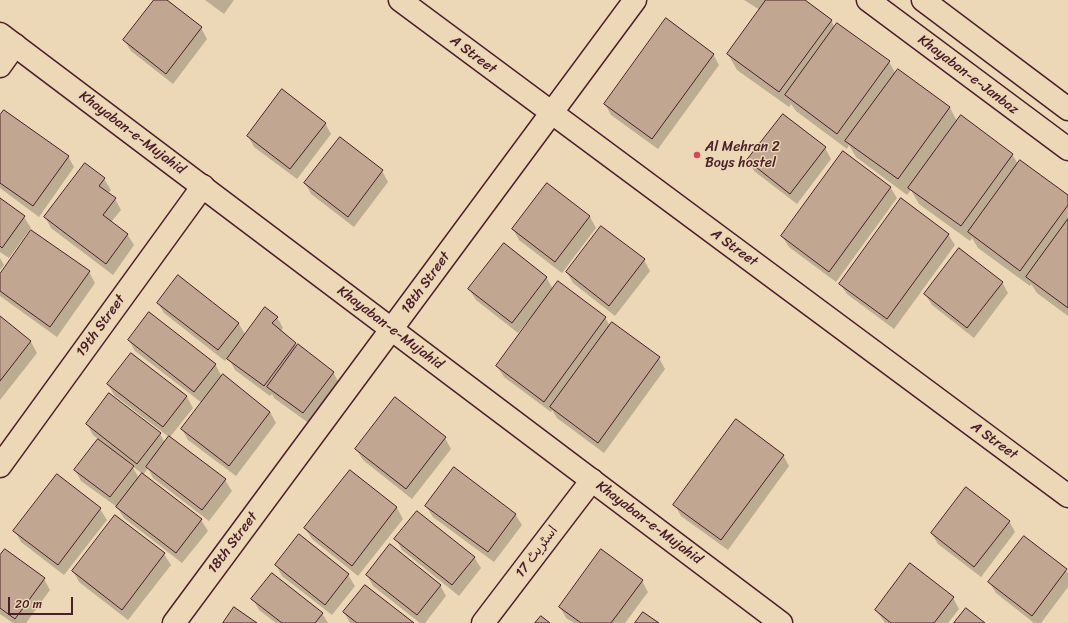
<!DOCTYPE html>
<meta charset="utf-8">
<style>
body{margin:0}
#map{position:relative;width:1068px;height:623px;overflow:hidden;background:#ecd7b6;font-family:Sriracha,sans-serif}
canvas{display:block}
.scale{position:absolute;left:8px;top:597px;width:65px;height:18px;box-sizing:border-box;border:2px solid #4a1f2b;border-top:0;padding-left:5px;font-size:12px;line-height:14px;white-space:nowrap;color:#4a1f2b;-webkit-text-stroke:3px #ecd7b6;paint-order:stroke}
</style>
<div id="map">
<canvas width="1068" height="623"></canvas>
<div class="scale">20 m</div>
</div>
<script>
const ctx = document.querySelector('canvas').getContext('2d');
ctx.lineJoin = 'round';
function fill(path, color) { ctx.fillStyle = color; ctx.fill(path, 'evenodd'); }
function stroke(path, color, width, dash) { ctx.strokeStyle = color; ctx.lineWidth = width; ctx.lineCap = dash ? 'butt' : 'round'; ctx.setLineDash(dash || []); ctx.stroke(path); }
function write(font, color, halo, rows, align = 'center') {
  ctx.font = font + ' Sriracha,"Playpen Sans Arabic",sans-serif'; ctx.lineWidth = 3; ctx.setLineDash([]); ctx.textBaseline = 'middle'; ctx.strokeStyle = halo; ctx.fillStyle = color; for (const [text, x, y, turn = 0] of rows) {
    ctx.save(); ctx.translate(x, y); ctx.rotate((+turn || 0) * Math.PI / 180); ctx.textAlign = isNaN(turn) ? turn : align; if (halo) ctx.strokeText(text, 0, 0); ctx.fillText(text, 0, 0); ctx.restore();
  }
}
fill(new Path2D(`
 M155,0H165L201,28L207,39L173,84L131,51L124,40Z
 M205,0H234L224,14Z
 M744,0H803L831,20L835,28L889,62L896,74L950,108L957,121L1012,154L1018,164L1068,196V316L1037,293L1031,284L1030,286L978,248L972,238L970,241L919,204L911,190L907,195L856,157L849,145L847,149L796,111L791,104L789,107L737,70L728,54L760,10Z
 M713,54L719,65L658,149L611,115L605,104Z
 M0,117L68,156L74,167L39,217L0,188Z
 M325,123L331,134L297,179L254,147L248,136Z
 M825,148L831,159L797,204L754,171L748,160Z
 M85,164L104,179L111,190L108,194L115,199L121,210L111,222L127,234L134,245L113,275L51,228L45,217Z
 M382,171L388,182L354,227L311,194L305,183Z
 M547,184L590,217L596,228L562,273L519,240L513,229Z
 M890,187L897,198L836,282L789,247L782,236Z
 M0,199L24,217L31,228L9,258L0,252Z
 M948,234L955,245L894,329L847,294L840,284Z
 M0,258L4,265L0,270Z
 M644,260L650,271L615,316L573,283L567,272Z
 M89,272L95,283L57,337L0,296V276Z
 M178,277L239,324L246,336L277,317L283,328L281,331L297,347L333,372L339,383L310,424L274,398L272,394L270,396L235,370L228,357L225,361L164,313L158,303Z
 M546,277L553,289L605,317L610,326L659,358L665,369L604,453L557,418L552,410L551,412L504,377L497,366L534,316L533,315L518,333L476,300L469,289Z
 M1002,282L1008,293L974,338L932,305L925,294Z
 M0,317L31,342L37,353L0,400Z
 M129,340L215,364L222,377L270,412L276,423L236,476L188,440L182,429L202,403L135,351Z
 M131,354L187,397L193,408L170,437L225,480L232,491L209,521L153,478L148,468L143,475L201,520L208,531L182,563L124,518L117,507L81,481L75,470L98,439L93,435L87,424L160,434L165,443L169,437L114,395L108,384ZM132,466L143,474L139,478Z
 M445,438L451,449L412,499L363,460L356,449Z
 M783,455L789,466L728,550L681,516L675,505Z
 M350,471L397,508L403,519L358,576L312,539L305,528Z
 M426,506L515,514L522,525L494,562L433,517Z
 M100,509L107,520L64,575L21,542L15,531Z
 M116,516L164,554L171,565L128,620L79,582L73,571Z
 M1009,521L1015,532L981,577L938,544L932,534Z
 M1024,537L1068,573V587L1041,623H1034L996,593L989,582Z
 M396,539L474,557L481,568L459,596L402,550Z
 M0,557L44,579L50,590L26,623H13L0,614Z
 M276,565L348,575L355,586L332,615L282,576Z
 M367,575L440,585L446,596L425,623H420L373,586Z
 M642,581L648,592L625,623H574L566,618L560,607Z
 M953,598L959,609L948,623H885L876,610Z
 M253,599L322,613L328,623H276L259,610Z
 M344,612L412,623H350Z`), '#0003');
const building = new Path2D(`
 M154,0H167L202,27L166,74L123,40Z
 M766,0H805L832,20L779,92L727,54Z
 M666,18L714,54L652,139L604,104Z
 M837,23L890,61L837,134L785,95Z
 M898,69L950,107L898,179L845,141Z
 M282,89L326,123L290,169L247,136Z
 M4,110L69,156L33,206L0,183V115Z
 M783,114L826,147L790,194L747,160Z
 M961,115L1013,154L961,226L908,188Z
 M340,137L383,170L348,217L304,183Z
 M843,151L891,187L829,272L781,236Z
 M1020,160L1068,195V205L1020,271L968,232Z
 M85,163L105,178L99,186L116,198L103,215L128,234L106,264L44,217Z
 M547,183L590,216L555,262L512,229Z
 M0,198L25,216L2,248L0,246Z
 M901,198L949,234L887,319L839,284Z
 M1068,219V308L1026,277Z
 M601,226L645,259L609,306L566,272Z
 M31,230L90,271L50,327L0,291V274Z
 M504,243L547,277L512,323L468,289Z
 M959,248L1003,282L967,328L924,294Z
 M178,275L239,323L218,350L157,303Z
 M558,281L606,317L544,402L496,366Z
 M265,307L278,317L272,323L296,343L264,386L227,359Z
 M149,312L216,364L194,392L128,340Z
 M0,316L31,341L0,381Z
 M612,322L660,357L598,443L550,407Z
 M298,344L334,372L303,413L267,387Z
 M131,353L187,396L163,427L107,384Z
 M223,374L270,412L229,466L181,429Z
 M109,393L161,433L137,464L86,424Z
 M395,397L446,437L406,489L355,449Z
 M736,419L784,455L721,540L673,505Z
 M169,436L226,479L202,510L146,467Z
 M98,439L134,466L110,497L74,470Z
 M454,467L516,514L488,552L425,506Z
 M350,470L397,507L352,566L304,528Z
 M142,473L202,519L176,553L116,507Z
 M57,474L101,508L58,565L13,531Z
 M966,487L1010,521L974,567L931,533Z
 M417,511L475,557L452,585L394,539Z
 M115,515L165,553L122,610L72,571Z
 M299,534L349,574L325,605L275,565Z
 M1024,536L1067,569L1032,616L988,582Z
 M390,544L441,585L417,615L366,575Z
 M5,549L45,578L15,619L0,608V555Z
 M601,549L643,580L611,623H581L559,607Z
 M910,563L954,597L934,623H891L875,610Z
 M272,573L323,613L315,623H282L251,599Z
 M365,585L414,623H357L343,612Z
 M234,607L257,623H223Z
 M966,608L985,623H954Z
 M643,612L659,623H635Z
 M541,616L550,623H535Z`);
fill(building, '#c1a691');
stroke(building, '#4a1f2b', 1);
const minor = new Path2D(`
 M400,0L1068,496
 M868,0L1068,149
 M923,0L1068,109
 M0,66L15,45
 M0,466L203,186
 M174,623L635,0
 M483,623L592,480`);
const major = new Path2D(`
 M0,34L781,623`);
stroke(minor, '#4a1f2b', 25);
stroke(major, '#4a1f2b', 25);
stroke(minor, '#ecd7b6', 22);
stroke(major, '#ecd7b6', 22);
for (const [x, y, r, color] of [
 [697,155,4,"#d1495b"]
]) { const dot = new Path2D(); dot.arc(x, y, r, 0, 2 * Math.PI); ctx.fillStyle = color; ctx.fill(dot); stroke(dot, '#ecd7b6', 1.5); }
write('14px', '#4a1f2b', '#ecd7b6', [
 ["A Street",473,55,37],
 ["Khayaban-e-Janbaz",968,75,37],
 ["Khayaban-e-Mujahid",132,133,37],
 ["A Street",734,248,36],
 ["18th Street",426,283,-54],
 ["19th Street",101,326,-54],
 ["Khayaban-e-Mujahid",390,328,37],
 ["A Street",994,441,36],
 ["Khayaban-e-Mujahid",649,523,37],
 ["18th Street",233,543,-53],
 ["اسٹریٹ 17",537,552,-53]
]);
write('14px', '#4a1f2b', '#ecd7b6', [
 ["Al Mehran 2",705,147],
 ["Boys hostel",705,163]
], 'left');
</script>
